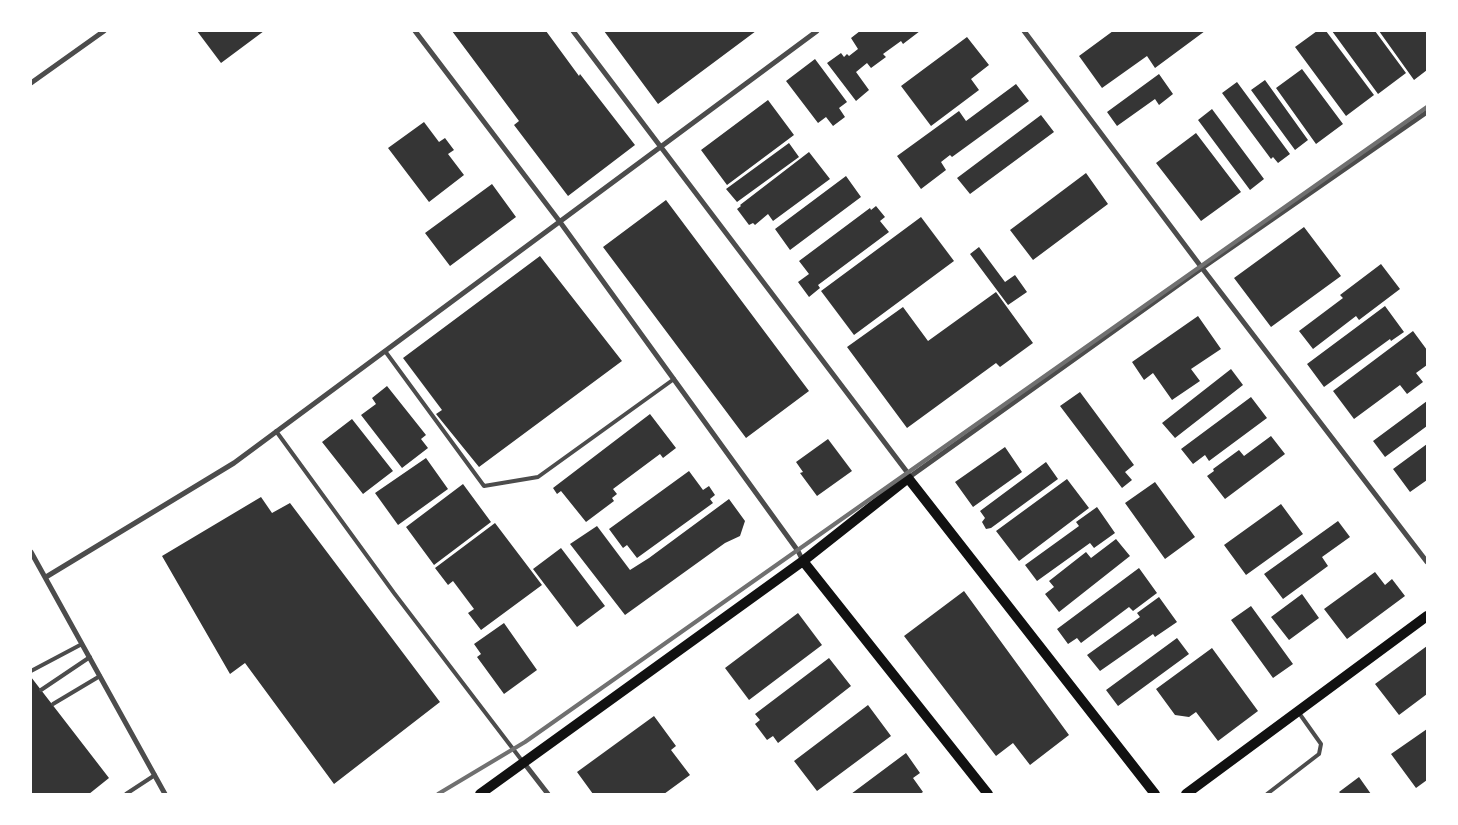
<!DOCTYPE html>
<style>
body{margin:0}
#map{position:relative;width:1458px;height:825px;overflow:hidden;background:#fff;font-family:"PT Sans",sans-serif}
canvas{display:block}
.frame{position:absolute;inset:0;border:32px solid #fff;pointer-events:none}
</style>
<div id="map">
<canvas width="1458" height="825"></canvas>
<div class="frame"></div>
</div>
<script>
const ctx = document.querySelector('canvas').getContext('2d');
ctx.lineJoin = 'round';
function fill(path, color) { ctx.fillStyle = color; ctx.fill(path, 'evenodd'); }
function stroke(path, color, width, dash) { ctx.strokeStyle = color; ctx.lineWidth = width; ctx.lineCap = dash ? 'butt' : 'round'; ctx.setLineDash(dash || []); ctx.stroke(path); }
fill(new Path2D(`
 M197,31H264L221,63Z
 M452,31H546L579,76L580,74L635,145L568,196L514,125L519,121Z
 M604,31H756L658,104Z
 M860,31H920L903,44L901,41L883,54L886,57L871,68L867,63L856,72L869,90L856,101L827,63L841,53L844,57L847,54L849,56L858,49L851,38Z
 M1113,31H1205L1155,68L1147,56L1102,88L1079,56Z
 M1317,31H1326L1374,95L1346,116L1295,47Z
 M1332,31H1375L1406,73L1378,94Z
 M1379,31H1427V70L1414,80Z
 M967,37L989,65L971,79L979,90L931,126L901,86Z
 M815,59L847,102L839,108L845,117L833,126L826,117L818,123L786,81Z
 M1302,69L1343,124L1316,144L1276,88Z
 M1159,74L1173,94L1159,105L1155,99L1117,126L1107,112Z
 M1265,80L1308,140L1295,150L1251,90Z
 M1237,82L1290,154L1278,163L1273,157L1271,159L1222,93Z
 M1016,84L1029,101L952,157L950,155L941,162L946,170L921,189L897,156L959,111L966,121Z
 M768,100L794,135L727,185L701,150Z
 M1212,109L1264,179L1250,190L1198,120Z
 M1041,115L1054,132L970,194L957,178Z
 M424,122L439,142L445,138L454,150L448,154L464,175L429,202L388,148Z
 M1196,133L1241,192L1201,221L1156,163Z
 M789,143L799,157L737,202L726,189Z
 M809,152L830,179L773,221L768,214L755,225L753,223L749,225L737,209L741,206L740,205Z
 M1086,173L1108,204L1033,260L1010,230Z
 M846,176L861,197L790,250L775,229Z
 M492,184L516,217L450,266L425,233Z
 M666,200L809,391L746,438L603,247Z
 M876,206L885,217L880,221L889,232L818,285L820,288L809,297L798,282L809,274L799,261L870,208L871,210Z
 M921,217L954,261L854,335L821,291Z
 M1304,227L1341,276L1271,327L1234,278Z
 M979,247L1005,282L1015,275L1027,292L1008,305L970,254Z
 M540,256L622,361L479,467L436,414L442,410L403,358Z
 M1381,264L1400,289L1359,320L1356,316L1313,349L1299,331L1343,298L1340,295Z
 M996,292L1033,343L1000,367L996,363L907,428L847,347L903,307L928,341Z
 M1385,306L1404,332L1391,341L1390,339L1324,387L1307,364Z
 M1198,316L1221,349L1191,369L1200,381L1172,400L1153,373L1144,380L1132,362Z
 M1413,331L1427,350V365L1416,373L1423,382L1407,394L1400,385L1354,419L1333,391Z
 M1231,369L1243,385L1175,438L1162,423Z
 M387,386L426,435L421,439L428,448L402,468L361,415L376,404L372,398Z
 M1080,392L1134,465L1125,472L1132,480L1122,488L1060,406Z
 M1251,397L1267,418L1209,461L1205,455L1193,464L1181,449Z
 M1427,401V426L1385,457L1373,441Z
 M650,414L676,448L663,458L660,454L613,489L617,494L612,498L614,501L586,522L561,491L557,494L553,488Z
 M352,419L393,471L363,494L322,442Z
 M1271,436L1285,454L1225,499L1207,476L1214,471L1213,469L1239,450L1244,456Z
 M828,439L852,471L817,496L800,473L803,472L796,462Z
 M1427,444V480L1410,492L1393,469Z
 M1005,447L1022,472L973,507L955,482Z
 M426,458L448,489L398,525L375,493Z
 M1046,462L1058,479L991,528L986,529L982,522L985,518L980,511Z
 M689,471L703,490L709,486L715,495L710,499L713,503L637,558L627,545L623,548L609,529Z
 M1067,479L1089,508L1019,561L996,531Z
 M1155,482L1195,537L1165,559L1125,503Z
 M463,484L491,522L434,565L406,527Z
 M261,497L272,513L290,503L440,702L334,784L245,663L230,674L162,556Z
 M729,499L745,521L740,536L725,543L625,615L570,544L597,526L630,570L649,558Z
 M1281,504L1303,534L1246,575L1224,545Z
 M1097,507L1115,533L1094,548L1090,543L1037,581L1025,565L1079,526L1076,522Z
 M1338,521L1350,537L1322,557L1328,566L1283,599L1264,574Z
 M495,523L542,585L481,630L468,613L474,609L453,581L448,585L435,568Z
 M1116,539L1130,556L1059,612L1045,594L1054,587L1049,581L1086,552L1091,558Z
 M561,548L605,606L577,627L533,569Z
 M1139,568L1157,593L1133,611L1129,607L1081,643L1077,638L1068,644L1057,629Z
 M1375,572L1385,585L1392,579L1405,596L1347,639L1324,609Z
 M964,591L1069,735L1030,765L1013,743L996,756L904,636Z
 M1302,594L1319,618L1289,640L1271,617Z
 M1159,597L1177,622L1155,637L1153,634L1100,671L1087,655L1140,617L1137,613Z
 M1251,606L1293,664L1273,678L1231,620Z
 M798,613L822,645L749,700L725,668Z
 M504,623L537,670L504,694L477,657L481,654L474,644Z
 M1177,638L1189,654L1118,706L1106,690Z
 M1427,646V694L1399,715L1375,684Z
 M1212,648L1258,711L1218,741L1196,712L1189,717L1175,715L1156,689Z
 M829,658L851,686L778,743L773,736L767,740L755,724L760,720L755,714Z
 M31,677L109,778L89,794H31Z
 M868,705L891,736L817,791L794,761Z
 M654,716L676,746L671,750L690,775L664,794H593L577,772Z
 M1427,729V780L1416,788L1391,754Z
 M906,753L920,773L913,778L923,792L920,794H851Z
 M1359,777L1371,794H1341L1339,792Z`), '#353535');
stroke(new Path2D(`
 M385,351L484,486L538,477L674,379
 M276,431L394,593L523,762
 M31,671L82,644
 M41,690L90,657
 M53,704L100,676
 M126,794L155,775
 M1267,794L1319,754L1321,744L1299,713`), '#4c4c4c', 4);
stroke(new Path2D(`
 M415,31L560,222L798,551L803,561
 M573,31L907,472L908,478L1202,268L1427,112
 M1024,31L1202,268L1427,562
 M31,83L104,31
 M31,552L165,794
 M46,577L234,463L817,31
 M524,763L548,794`), '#4c4c4c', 5);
stroke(new Path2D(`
 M803,561L988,794
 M480,794L803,561L908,478L1155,794
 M1186,794L1427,616`), '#111', 10);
stroke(new Path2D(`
 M438,794L525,742L1427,107`), '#707070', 4);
</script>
